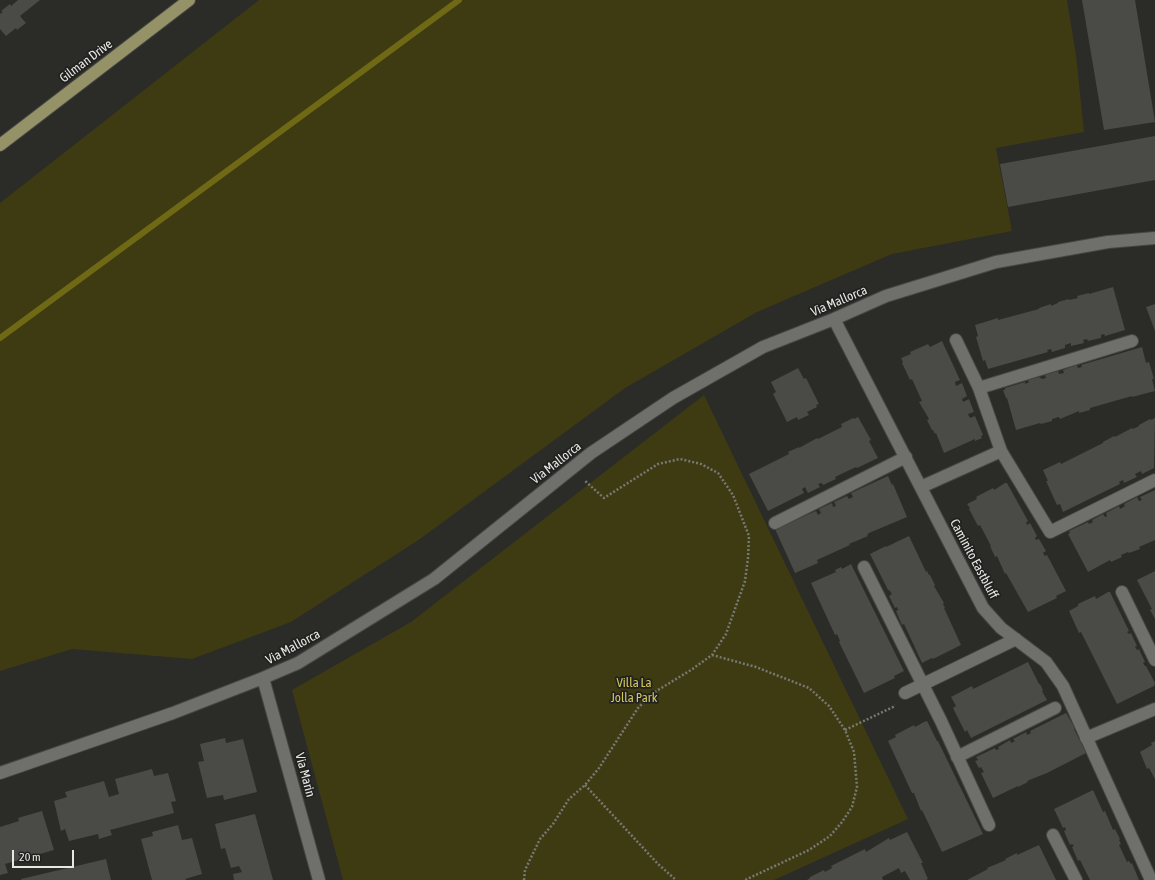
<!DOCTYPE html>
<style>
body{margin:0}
#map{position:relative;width:1155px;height:880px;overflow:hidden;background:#2b2b28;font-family:"Asap Condensed",sans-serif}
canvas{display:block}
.scale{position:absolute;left:12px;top:850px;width:62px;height:18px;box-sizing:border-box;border:2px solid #e7e7e5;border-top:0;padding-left:5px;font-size:12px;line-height:14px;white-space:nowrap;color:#e7e7e5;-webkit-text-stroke:3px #21211f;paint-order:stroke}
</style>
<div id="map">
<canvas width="1155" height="880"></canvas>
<div class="scale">20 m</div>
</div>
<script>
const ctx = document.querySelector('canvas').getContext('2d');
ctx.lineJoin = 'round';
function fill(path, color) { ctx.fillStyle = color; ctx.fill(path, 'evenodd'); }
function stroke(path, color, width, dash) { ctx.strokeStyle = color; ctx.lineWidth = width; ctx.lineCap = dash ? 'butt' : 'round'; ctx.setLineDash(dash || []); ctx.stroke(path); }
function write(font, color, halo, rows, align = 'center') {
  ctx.font = font + ' "Asap Condensed",sans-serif'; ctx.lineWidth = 3.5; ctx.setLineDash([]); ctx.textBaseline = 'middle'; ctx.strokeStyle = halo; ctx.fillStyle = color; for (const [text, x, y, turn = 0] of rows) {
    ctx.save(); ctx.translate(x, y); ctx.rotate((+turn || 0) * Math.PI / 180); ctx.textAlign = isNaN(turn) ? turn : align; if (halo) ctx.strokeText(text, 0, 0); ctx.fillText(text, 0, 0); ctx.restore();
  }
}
fill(new Path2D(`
 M259,0H1067L1076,55L1084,132L996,148L1012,231L892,254L757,312L625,388L420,539L291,622L192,659L72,649L0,671V203Z
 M704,395L908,819L774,880H343L292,690L411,622Z`), '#3e3b13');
stroke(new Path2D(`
 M0,338L459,0`), '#6f6815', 6);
fill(new Path2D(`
 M18,0H40L20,16L26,23L17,30L16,28L6,36L0,29V14L3,12L1,11L10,4L11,6Z
 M1082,0H1135L1155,122L1104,130Z
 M1155,136V180L1008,207L1000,164Z
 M1113,287L1125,330L1105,336L1104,334L1101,335V338L1088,341L1087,339L1083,340L1084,343L1071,346V343L1065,345V348L1052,352L1051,349L1047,350L1048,352L988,369L985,360L983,361L976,337L978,336L975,325L998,318V320L1039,309V308L1051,304V306L1058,303V302L1069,299V300L1078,298L1077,296L1089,293V294Z
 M1155,304V331L1146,307Z
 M942,341L960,380L955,382L956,386L962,383L967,396L962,399L963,402L969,399L974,412L968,414L970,418L975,416L983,435L981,436L982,438L975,441V439L944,453L936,433L935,434L933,430H932L927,420L929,419L919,402L922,401L912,379L910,380L902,363L903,362L901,358L911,354L910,352L928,344L930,347Z
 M1142,347L1146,363L1149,362L1154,379H1152L1155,391L1132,397V396L1090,408V410L1079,413V411L1060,419L1059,417L1052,419V421L1041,424L1040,423L1016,430L1007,398H1006L1003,390H1005V388L1025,382V384L1029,382L1028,380L1039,377L1042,379L1046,378L1045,375L1058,371L1059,374L1064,373L1063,370L1077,365L1078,368L1082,367L1081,365Z
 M798,368L804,379L806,378L819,404L816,405L817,407L807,412L809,415L798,420L797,417L787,422L773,394L776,392L771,382Z
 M858,417L871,440L869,441L878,458L857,468L856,467L835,477L836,479L823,485L822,483L818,484L820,487L808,493L805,487L802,489L804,493L768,511L749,474L789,454L788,452L799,447V448L817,438L818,439L842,427L841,424L853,418L854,419Z
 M1155,418L1154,468L1142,474L1141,471L1135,474L1137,477L1124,483L1123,480L1119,482L1120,484L1063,512L1060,504L1057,505L1046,481H1048L1043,470L1060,462L1061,464L1103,443V442L1114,436L1115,437L1132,428L1133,429L1139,426V425L1150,419L1151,420Z
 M888,476L892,485L893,484L907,517L869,533L867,535L868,536L849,544L850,545L817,560L818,563L795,573L775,529L816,511L818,515L821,513L819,509L832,503L833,507L836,506L834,502L847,496L849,499L853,497L851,493Z
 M1005,483H1007L1028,521L1026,523L1027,525L1030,523L1037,536L1035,538L1036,540L1039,539L1046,551L1043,553L1045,556L1047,555L1066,591L1056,596L1057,598L1028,612L1006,573L1005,574L997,556L995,557L990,546H991L980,525L978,526L969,509L970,508L967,504L977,499L976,497L993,488L994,490Z
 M1155,490V540L1139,547L1140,549L1129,553L1128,552L1121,555L1122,557L1111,562L1110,560L1088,572L1068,534L1070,533L1069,531L1088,522L1089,524L1093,522L1092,520L1103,514L1105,517L1107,516L1106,513L1119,506L1120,509L1125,506L1124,504L1137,497L1139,501L1142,500L1140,497Z
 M909,536L926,572L927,571L929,575H930L935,585L934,586L944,603L943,604L945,608H944L961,645L933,659L932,658L922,663L904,624L902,625L896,611L898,610L897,607L895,608L889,596L892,594L889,590H888L870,554L886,546V547Z
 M851,564L904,671L894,676L895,678L864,693L839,642L840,641L837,634L835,635L811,583L836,572L835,570L841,567L842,569Z
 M1155,571V619L1150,610L1152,609L1137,580Z
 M1108,592H1110L1129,631L1127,632L1129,634L1131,633L1137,646L1135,647L1137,650L1139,649L1145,662L1143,663L1145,666H1146L1155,683L1154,686L1117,704L1081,632L1079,633L1069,611L1078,606V604L1095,596L1096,599Z
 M1028,662L1039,684H1040L1043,690L1042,691L1047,700L971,738L967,730L965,732L953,708L956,706L951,697L970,687L972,686L973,689Z
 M1066,713L1075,728L1074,729L1086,753L1047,773L1027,781L1028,782L1018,787V786L993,798L981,773L984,772L981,767L979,768L975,761L978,760L976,757L995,748L996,750L999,749L998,747L1010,740L1011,743L1015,741L1013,739L1026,732L1027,735L1031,733L1030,731Z
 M927,721L937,741H938L983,834L942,852L922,810L921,811L914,793H912L888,741L896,737L895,735L914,725L915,727L924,722Z
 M225,738L226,743L243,739L257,792L224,800L223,795L207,798L198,762L204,761L200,744Z
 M1155,741V779L1149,768L1147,769L1140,752L1152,745L1151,743Z
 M152,769L154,776L168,773L176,801L171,802L174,813L110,830L112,835L99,839L98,834L69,841L65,829L61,831L54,801L67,797L65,792L104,781L109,797L119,794L115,779Z
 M1093,790L1103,812L1105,811L1113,830L1115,829L1120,839L1119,840L1121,844L1119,845L1127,862L1129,861L1131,864L1132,863L1139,880H1090L1080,860L1078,861L1072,847L1074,846L1072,844L1070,845L1064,831L1066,830L1065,827L1063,828L1054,809Z
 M42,811L54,850L5,864L8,873L0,875V827L19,821L18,818Z
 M255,814L273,880H234L233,874L242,872L239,866L231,868L225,848L221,849L215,824Z
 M178,825L182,840L192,838L202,874L185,879L186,880H152L141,839L153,836L152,832Z
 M907,832L923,863H921L928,879L926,880H910L905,871L901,873L899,868L882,877L883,880H807L810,878V877L824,870L825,872L832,868L831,866L865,849L866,852L889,838L890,840Z
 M1039,845L1056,880H967L988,869L987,868L1006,860L1005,859L1017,853V855Z
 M106,859L111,880H21V879Z`), '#4a4a47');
const minor = new Path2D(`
 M834,319L983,608L1001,628L1046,662L1063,686L1151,880
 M956,340L979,388
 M1001,451L979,388L1132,341
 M921,487L1001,451L1050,532L1155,480
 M775,523L906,457
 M864,567L941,721L989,825
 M1122,592L1155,660
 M263,678L319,880
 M905,693L1016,639
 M1086,738L1155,709
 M957,757L1055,708
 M0,773L173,713L263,678L298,663L434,579L591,453L673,398L763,347L834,319L886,296L996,262L1108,242L1155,238
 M1053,835L1076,880`);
const major = new Path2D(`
 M0,145L189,0`);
stroke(minor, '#474744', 14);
stroke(major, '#474744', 14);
stroke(new Path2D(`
 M712,655L756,667L809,688L829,706L845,730L854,752L857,787L852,807L842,822L830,836L809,850L745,880
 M845,730L893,707L895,705
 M585,785L658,864L676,880
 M524,880L525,870L540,839L553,824L569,799L585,785L599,768L638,708L653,693L691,670L712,655L726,634L745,581L748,558L749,536L733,495L718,473L701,464L680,459L658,464L604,498L584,480`), '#787875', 2.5, [2, 2]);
stroke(minor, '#6f6f6c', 12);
stroke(major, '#959268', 12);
write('13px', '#e7e7e5', '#21211f', [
 ["Gilman Drive",86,61,-37],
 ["Via Mallorca",839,301,-23],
 ["Via Mallorca",556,463,-38],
 ["Caminito Eastbluff",974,559,62],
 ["Via Mallorca",293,647,-28],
 ["Via Marin",305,775,75]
]);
write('13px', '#d2c95d', '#21211f', [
 ["Villa La",634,683],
 ["Jolla Park",634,698]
]);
</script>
